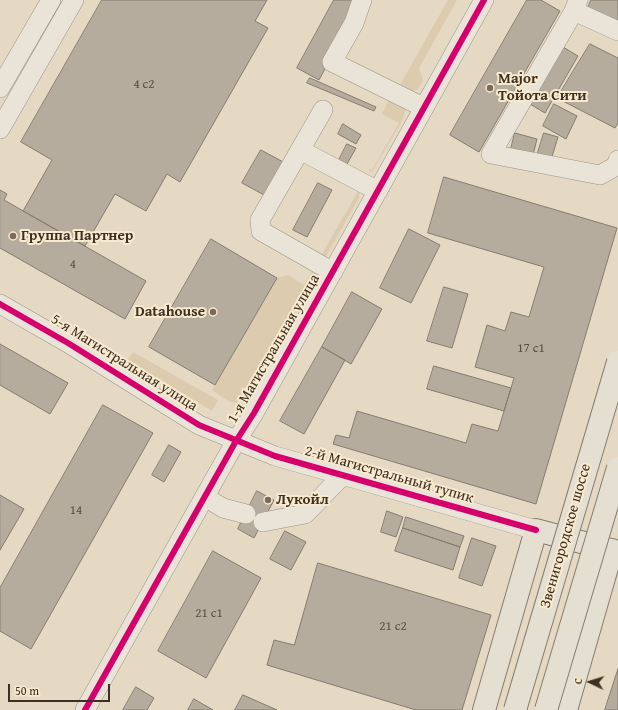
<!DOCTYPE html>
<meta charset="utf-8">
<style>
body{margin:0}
#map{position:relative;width:618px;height:710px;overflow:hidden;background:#e5d9c3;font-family:"Gentium Book Plus",serif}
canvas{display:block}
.north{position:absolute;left:570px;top:662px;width:40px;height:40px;-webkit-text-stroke:3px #f7eacf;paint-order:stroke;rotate:274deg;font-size:11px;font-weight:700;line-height:16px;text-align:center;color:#3f2f23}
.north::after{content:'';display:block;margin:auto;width:14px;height:18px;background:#3f2f23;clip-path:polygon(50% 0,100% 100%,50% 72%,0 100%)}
.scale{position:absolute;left:8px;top:684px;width:102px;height:18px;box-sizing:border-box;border:2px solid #3f2f23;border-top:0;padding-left:5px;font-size:12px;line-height:14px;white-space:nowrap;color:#3f2f23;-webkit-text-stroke:3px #f7eacf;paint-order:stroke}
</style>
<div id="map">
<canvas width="618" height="710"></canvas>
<div class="north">С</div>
<div class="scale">50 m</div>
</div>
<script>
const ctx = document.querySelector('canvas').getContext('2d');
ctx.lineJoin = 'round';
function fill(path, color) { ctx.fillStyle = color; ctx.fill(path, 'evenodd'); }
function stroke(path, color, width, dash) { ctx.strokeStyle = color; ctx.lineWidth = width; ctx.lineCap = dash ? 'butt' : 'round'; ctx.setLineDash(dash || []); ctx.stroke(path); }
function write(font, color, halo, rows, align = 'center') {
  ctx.font = font + ' "Gentium Book Plus",serif'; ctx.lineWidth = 4; ctx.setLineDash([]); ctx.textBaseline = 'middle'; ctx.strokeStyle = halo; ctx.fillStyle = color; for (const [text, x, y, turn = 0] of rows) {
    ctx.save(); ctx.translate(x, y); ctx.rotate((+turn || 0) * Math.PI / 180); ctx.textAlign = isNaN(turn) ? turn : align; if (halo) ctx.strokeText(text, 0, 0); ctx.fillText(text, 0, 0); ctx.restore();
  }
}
fill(new Path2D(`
 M448,0H457L419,68L423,80L417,90L413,92L400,85Z
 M391,95L406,109L401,123L372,172L367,169L372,170L399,123L382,114Z
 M360,188L359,198L245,399C235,409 222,397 212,390L277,278L288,275L304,285Z
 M133,352L218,400L212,411L128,360Z`), '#dccbae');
const building = new Path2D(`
 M102,0H267L255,21L268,28L180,182L167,174L146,211L115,194L85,246L23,211L52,160L21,142Z
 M334,0H356L349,24L319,80L297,68Z
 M527,0H541L560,11L479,152L450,135Z
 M591,0H618V21L587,11Z
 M558,44L578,56L545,113L525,101Z
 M590,44L618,58V123L615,128L557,98Z
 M310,78L376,107L374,111L307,83Z
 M554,104L577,116L566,139L543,126Z
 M343,124L361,135L356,144L338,134Z
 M515,133L537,139L533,155L511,149Z
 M544,133L558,137L551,160L537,156Z
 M347,144L356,148L347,164L339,160Z
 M261,150L285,163L266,196L242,183Z
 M444,177L617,228L536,504L333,444L336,435L349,438L357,411L466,443L472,424L498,431L514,378L475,367L487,325L505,331L511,312L529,317L544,267L428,233Z
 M318,183L332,190L307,237L293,230Z
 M0,190L7,194L4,200L146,281L125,319L0,248Z
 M409,229L440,245L411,303L380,288Z
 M211,239L277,278L215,385L149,347Z
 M444,287L468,294L452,348L427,341Z
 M352,292L382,309L351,364L322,347Z
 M0,344L68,383L50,414L0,385Z
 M322,347L345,360L304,434L280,421Z
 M434,366L511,388L504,411L427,389Z
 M103,405L153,433L31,649L0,631V588Z
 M169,445L181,452L164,482L152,475Z
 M257,491L274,500L254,538L238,529Z
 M0,495L24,509L0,550Z
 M387,511L403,517L396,537L381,532Z
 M406,517L464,536L460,547L403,528Z
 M403,528L460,547L453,570L395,551Z
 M285,531L306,542L291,570L270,559Z
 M472,538L496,546L482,586L459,578Z
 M213,551L261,578L206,678L158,651Z
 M318,563L491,615L462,710H416L267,665L274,640L294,645Z
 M618,669V710H605Z
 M136,687L154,698L147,710H123Z
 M243,695L277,710H235Z
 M194,699L213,710H188Z`);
fill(building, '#b5ac9d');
stroke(building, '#857c70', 1);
const minor = new Path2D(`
 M362,0L354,23L332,62L423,107
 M578,0L574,11L491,154L600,175L616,166L618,160
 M574,11L618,31
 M0,88L51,0
 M323,110L260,220L261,231L333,272
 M0,129L74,0
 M300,150L378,191
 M0,304L68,343L199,425L275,456L536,530
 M205,497L223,508L246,514
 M263,522L305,514L343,475
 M85,710L236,441L254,413L484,0`);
const major = new Path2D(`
 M484,710L536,530L618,552
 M566,710L612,550`);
stroke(minor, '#9c9386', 20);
stroke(major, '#857c70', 24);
stroke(minor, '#e9e3d8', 19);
stroke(major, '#e5dfd2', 22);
const majorBridge = new Path2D(`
 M515,710L618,362
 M546,710L618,468`);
stroke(majorBridge, '#857c70', 24, []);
stroke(majorBridge, '#e5dfd2', 22);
stroke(new Path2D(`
 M0,304L68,343L199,425L275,456L536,530
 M85,710L236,441L254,413L484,0`), '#d6006c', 6);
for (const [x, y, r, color] of [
 [490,88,4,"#796a5b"],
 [13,236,4,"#796a5b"],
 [213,312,4,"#796a5b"],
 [268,500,4,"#796a5b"]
]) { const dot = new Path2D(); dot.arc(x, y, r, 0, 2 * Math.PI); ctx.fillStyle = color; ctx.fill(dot); stroke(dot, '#f7eacf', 1.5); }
write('13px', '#5c4e42', null, [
 ["4 с2",144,85],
 ["4",73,265],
 ["17 с1",531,349],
 ["14",76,511],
 ["21 с1",209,614],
 ["21 с2",393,627]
]);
write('bold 15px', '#3f2f23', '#f7eacf', [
 ["Major",498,79],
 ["Тойота Сити",498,96],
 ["Группа Партнер",21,236],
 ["Datahouse",205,312,"right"],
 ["Лукойл",276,500]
], 'left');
write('15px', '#3f2f23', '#f7eacf', [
 ["1-я Магистральная улица",274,349,-60],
 ["5-я Магистральная улица",124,363,32],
 ["2-й Магистральный тупик",389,475,16],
 ["Звенигородское шоссе",566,536,-74]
]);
</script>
